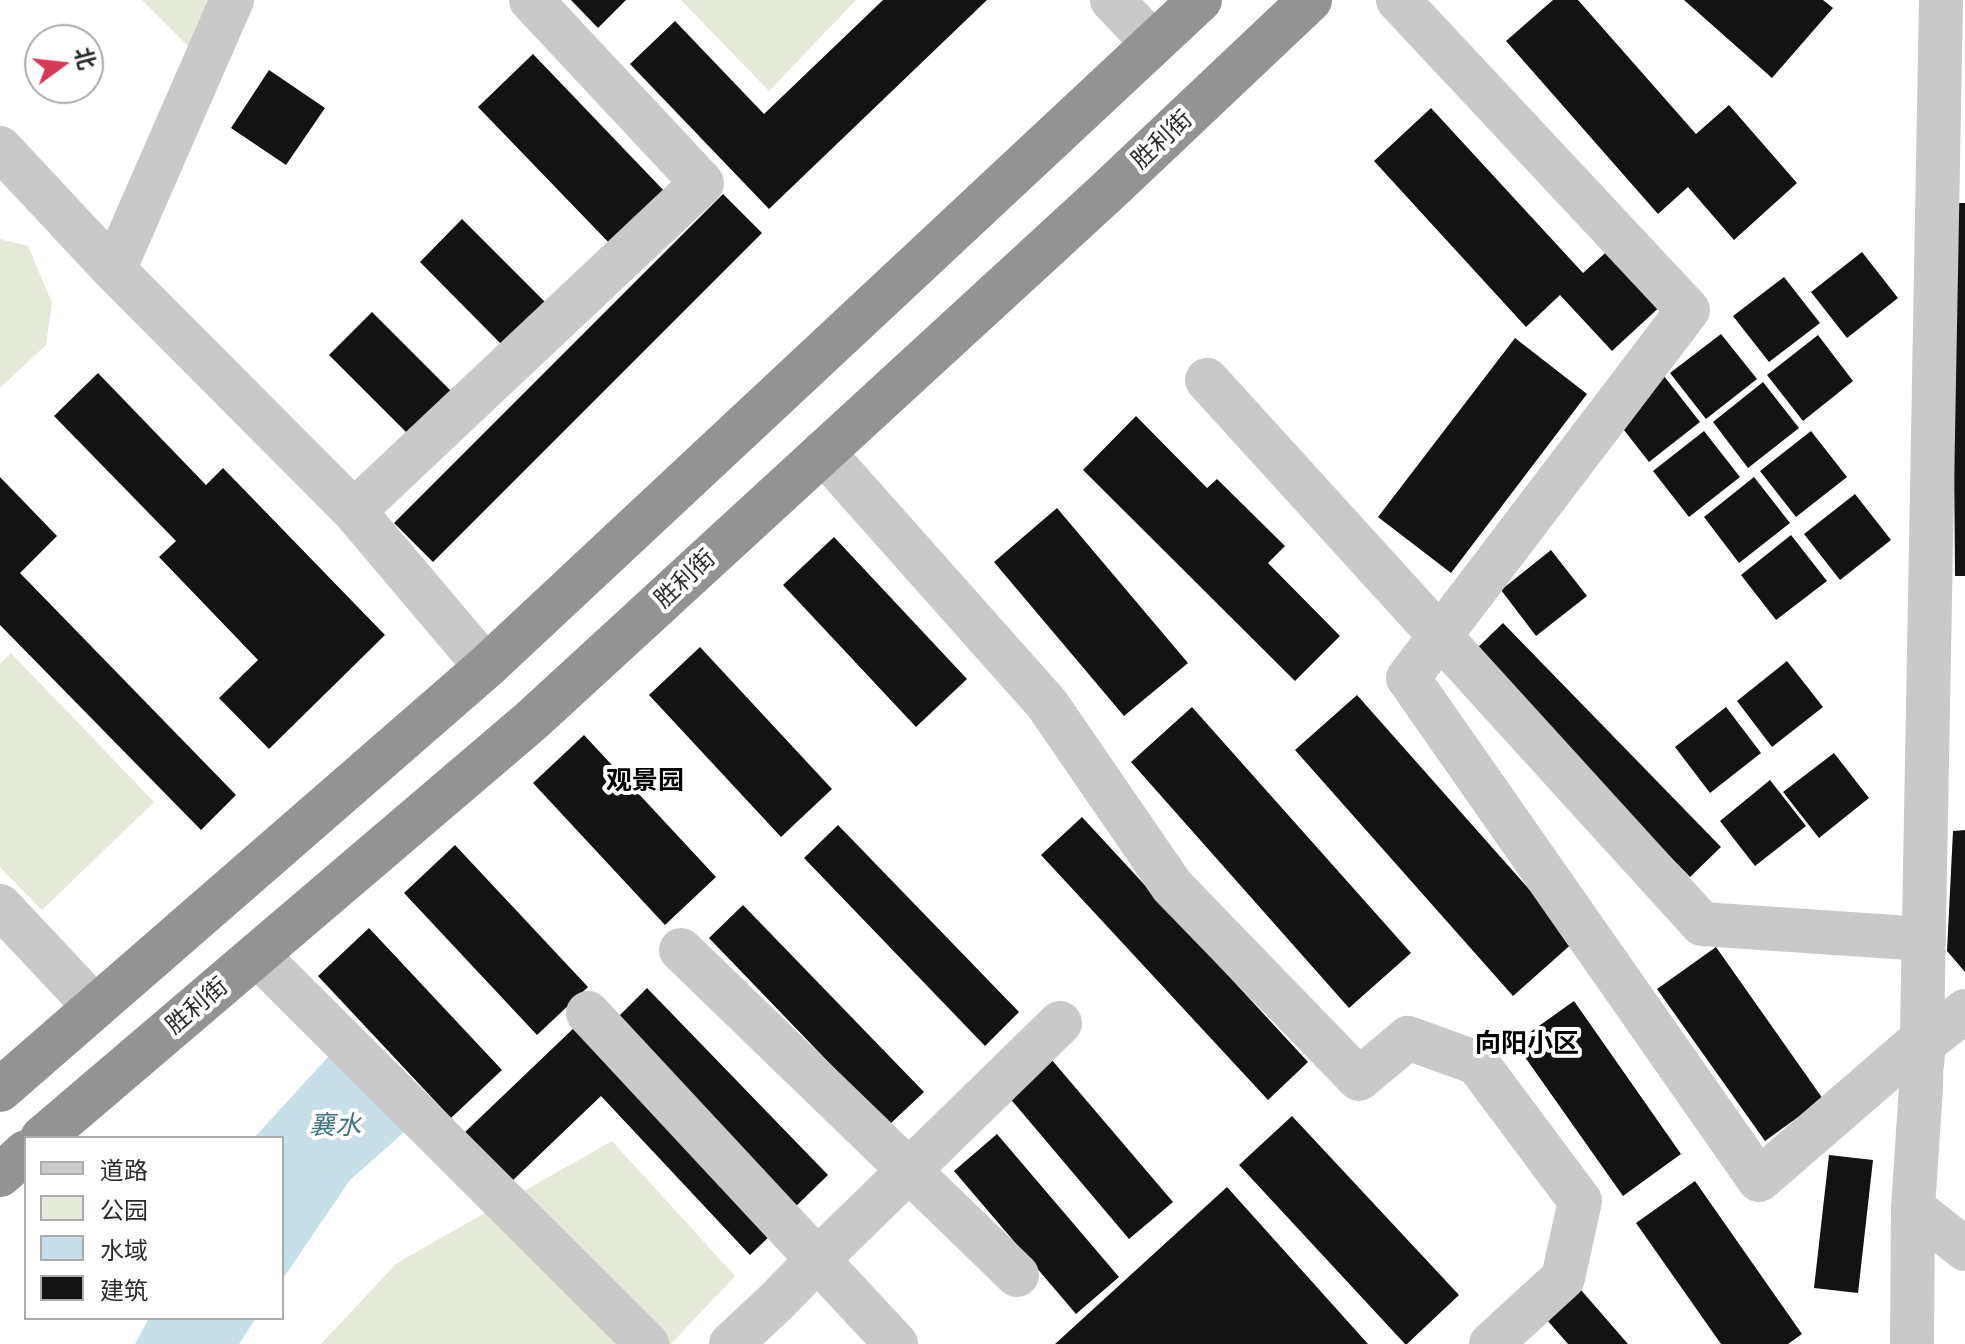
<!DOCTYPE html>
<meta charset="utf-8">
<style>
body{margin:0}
#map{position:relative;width:1965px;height:1344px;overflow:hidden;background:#fff;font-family:"Asap Condensed","Noto Sans SC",sans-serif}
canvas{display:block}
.legend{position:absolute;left:24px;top:1136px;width:260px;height:184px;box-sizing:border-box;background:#fff;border:2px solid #ababab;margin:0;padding:10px 14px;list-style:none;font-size:24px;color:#2c2c2c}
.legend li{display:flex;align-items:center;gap:16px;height:40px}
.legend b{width:40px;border:2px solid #ababab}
.north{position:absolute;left:24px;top:24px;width:80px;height:80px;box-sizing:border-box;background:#fff;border:2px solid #ababab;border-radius:50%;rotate:75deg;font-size:22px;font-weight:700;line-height:32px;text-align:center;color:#2c2c2c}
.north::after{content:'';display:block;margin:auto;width:28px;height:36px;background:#d73a57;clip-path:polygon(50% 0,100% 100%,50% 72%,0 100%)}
</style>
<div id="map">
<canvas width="1965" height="1344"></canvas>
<ul class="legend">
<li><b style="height:10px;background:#c9c9c9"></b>道路</li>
<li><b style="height:22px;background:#e4e9da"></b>公园</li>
<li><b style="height:22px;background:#c7dfe8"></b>水域</li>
<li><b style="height:22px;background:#131313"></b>建筑</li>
</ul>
<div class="north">北</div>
</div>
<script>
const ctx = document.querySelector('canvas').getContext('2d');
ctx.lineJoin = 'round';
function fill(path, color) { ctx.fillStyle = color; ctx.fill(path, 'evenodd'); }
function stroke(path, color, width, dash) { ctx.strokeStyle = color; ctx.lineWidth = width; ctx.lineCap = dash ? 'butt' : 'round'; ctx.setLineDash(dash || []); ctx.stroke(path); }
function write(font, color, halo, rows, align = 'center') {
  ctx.font = font + ' "Asap Condensed","Noto Sans SC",sans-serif'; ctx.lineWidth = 8; ctx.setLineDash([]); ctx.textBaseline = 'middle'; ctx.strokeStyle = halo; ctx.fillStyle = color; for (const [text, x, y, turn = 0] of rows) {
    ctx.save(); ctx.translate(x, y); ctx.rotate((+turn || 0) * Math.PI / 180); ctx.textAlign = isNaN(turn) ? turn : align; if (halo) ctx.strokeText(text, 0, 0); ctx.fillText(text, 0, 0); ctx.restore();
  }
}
fill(new Path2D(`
 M142,0H218L205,63Z
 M681,0H856L769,91Z
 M0,239L28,246L52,303L46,345L0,388Z
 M11,653L154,802L42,910L0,867V664Z
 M612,1141L735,1276L671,1344H321L397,1263Z`), '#e4e9da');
fill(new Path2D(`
 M338,1046L410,1127L350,1180L282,1280V1138H254Z
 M149,1318H256L239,1344H135Z`), '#c7dfe8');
fill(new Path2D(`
 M571,0H626L598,28Z
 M883,0H987L769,209L630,64L675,21L764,114Z
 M1553,0H1578L1696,134L1729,105L1797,183L1734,240L1688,187L1658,214L1506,41Z
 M1684,0H1823L1833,8L1772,78Z
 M533,54L668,195L614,248L478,107Z
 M269,70L325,108L286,165L231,128Z
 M1431,108L1583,273L1613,246L1665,302L1612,351L1560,295L1526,327L1374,161Z
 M723,194L762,233L433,562L394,523Z
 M1952,203H1965V576H1955Z
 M462,219L546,303L503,346L420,262Z
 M1862,252L1898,298L1847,338L1811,292Z
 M1784,277L1820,323L1769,362L1733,316Z
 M372,312L456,396L413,439L329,355Z
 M1721,334L1757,379L1706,419L1670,373Z
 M1818,335L1853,381L1803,421L1767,375Z
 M1515,338L1587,394L1451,573L1378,517Z
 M98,373L206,485L223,468L385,635L269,749L219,698L258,660L159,557L176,541L54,416Z
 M1664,376L1700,422L1649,462L1613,416Z
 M1763,382L1799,428L1748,468L1713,422Z
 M1136,416L1207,488L1217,479L1285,546L1268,563L1340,636L1295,681L1083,470Z
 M1704,431L1740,477L1689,517L1653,471Z
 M1811,431L1847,477L1796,517L1760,471Z
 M0,477L57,536L20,573L236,795L201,830L0,625Z
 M1754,477L1790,523L1739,563L1704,517Z
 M1855,494L1891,540L1840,580L1804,534Z
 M1057,508L1188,663L1124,716L994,562Z
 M1791,535L1827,581L1776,620L1741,575Z
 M834,537L967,679L916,727L783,585Z
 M1551,550L1587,596L1536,636L1501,590Z
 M1503,623L1721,847L1690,877L1472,653Z
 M700,647L832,789L781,837L649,695Z
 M1787,661L1823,707L1772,747L1737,701Z
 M1357,695L1575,941L1513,996L1295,750Z
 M1192,707L1411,953L1349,1008L1131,762Z
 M1726,707L1761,753L1710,793L1675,747Z
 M584,735L716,877L665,925L533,783Z
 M1834,753L1869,798L1819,838L1783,792Z
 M1770,780L1806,826L1755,866L1720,821Z
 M1082,817L1308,1062L1268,1100L1041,855Z
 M838,825L1019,1012L985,1046L804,858Z
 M1965,830V972L1947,951L1953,831Z
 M455,845L588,987L537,1035L404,893Z
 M743,905L924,1092L889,1125L709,938Z
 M369,928L502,1070L451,1118L318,976Z
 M1716,947L1823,1099L1765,1141L1657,989Z
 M647,988L828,1175L793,1209L613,1022Z
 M1574,1001L1681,1154L1623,1196L1515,1043Z
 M577,1025L773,1233L750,1255L601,1096L511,1182L464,1133Z
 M1051,1059L1173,1202L1129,1239L1008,1096Z
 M1292,1116L1459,1295L1407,1344H1405L1239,1165Z
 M997,1134L1119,1277L1076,1314L954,1171Z
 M1829,1155L1873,1160L1858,1293L1814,1288Z
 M1695,1181L1802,1334L1788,1344H1721L1636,1223Z
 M1227,1187L1368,1344H1055Z
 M1581,1290L1628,1344H1568L1547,1320Z`), '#131313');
stroke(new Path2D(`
 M1112,0L1153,43
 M1398,0L1688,310L1408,678L1759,1180L1922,1039
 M0,148L114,270L354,511L486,667
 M114,270L232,0
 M1207,380L1702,924L1924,939
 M823,452L1047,704L1172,886L1359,1079L1408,1038L1477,1063L1580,1201L1563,1278L1491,1344
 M354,511L702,183L531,0
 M0,906L95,1007
 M681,950L1017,1275
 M257,955L647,1344
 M588,1013L896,1344
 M1922,1065L1924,1043L1965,1011
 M1913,1208L1965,1249
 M731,1344L775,1303L817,1260L1060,1023
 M1912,1344L1913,1208L1921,1087L1941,0`), '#c9c9c9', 44);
stroke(new Path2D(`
 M0,1090L486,667L1200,0
 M42,1138L531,721L1107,192L1310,0
 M0,1175L26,1152`), '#939393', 44);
write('24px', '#2c2c2c', '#fff', [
 ["胜利街",1162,140,-43],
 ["胜利街",685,579,-43],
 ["胜利街",197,1006,-40]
]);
write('bold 26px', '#000', '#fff', [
 ["观景园",645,781],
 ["向阳小区",1527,1044]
]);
write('italic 26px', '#417487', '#fff', [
 ["襄水",335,1126]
]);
</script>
